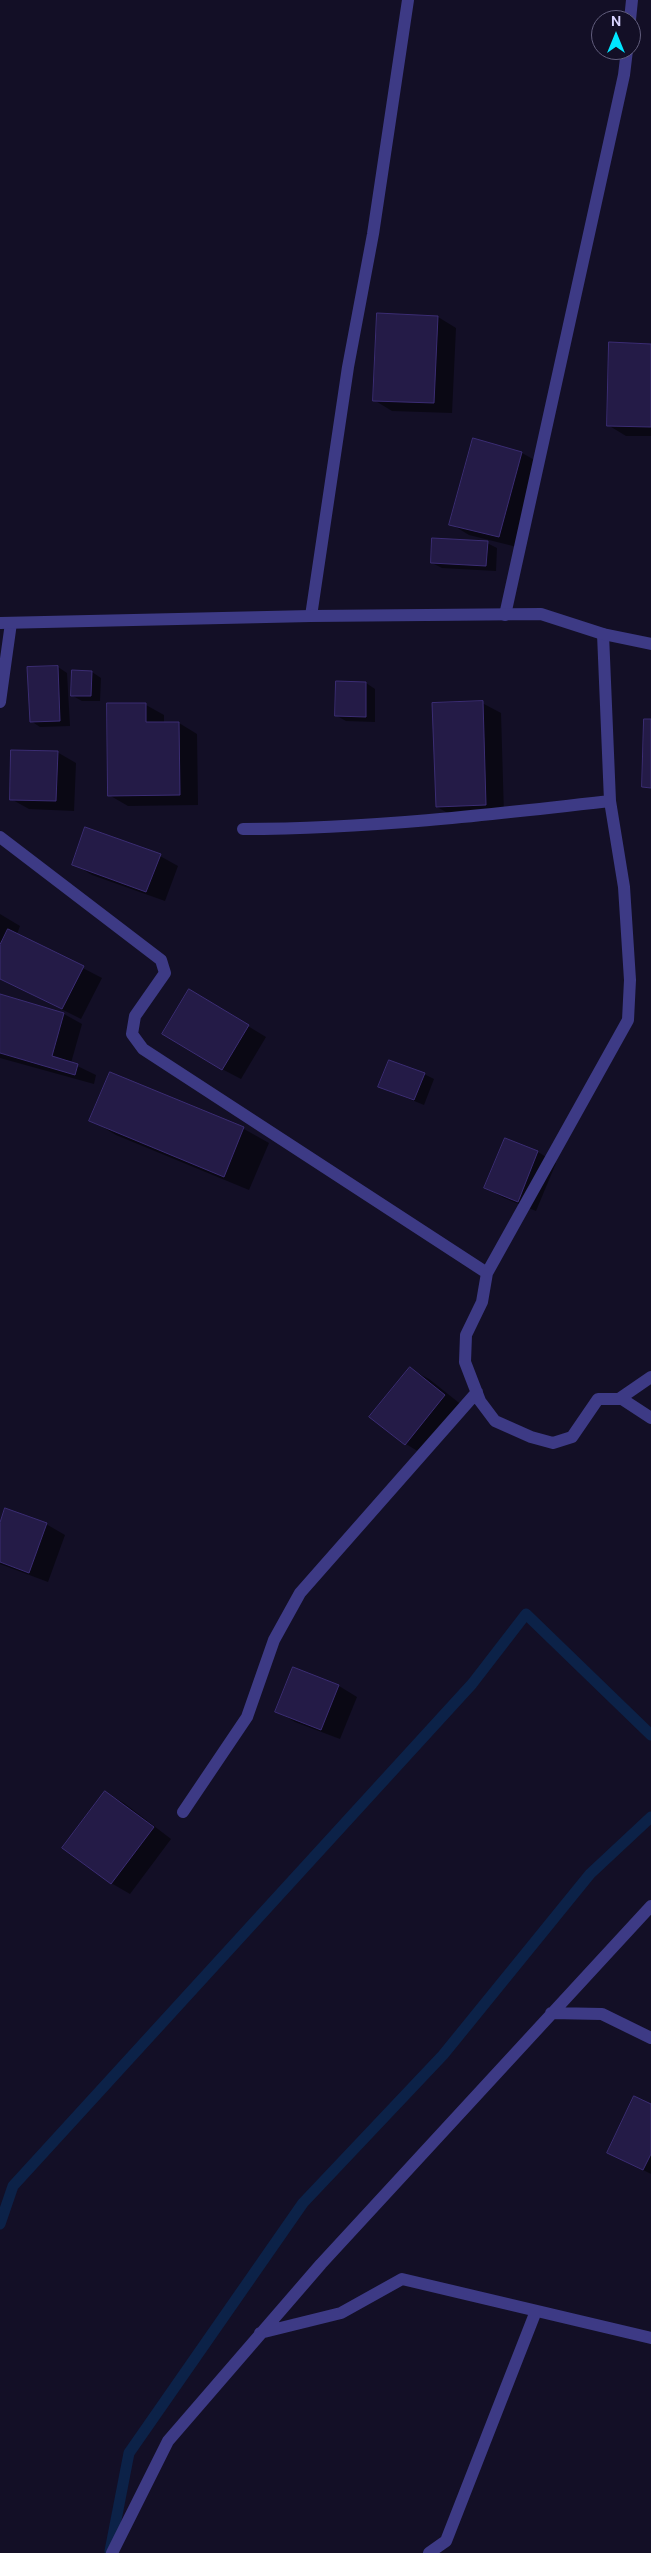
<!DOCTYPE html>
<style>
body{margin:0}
#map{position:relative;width:651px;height:2553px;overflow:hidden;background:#130f26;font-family:"DM Sans",sans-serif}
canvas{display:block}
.north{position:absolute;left:591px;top:10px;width:50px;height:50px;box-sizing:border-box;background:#130f26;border:1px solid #625e7d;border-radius:50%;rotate:0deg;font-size:14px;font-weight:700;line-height:20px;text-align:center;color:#d9d4ff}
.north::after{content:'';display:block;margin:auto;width:18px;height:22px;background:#00e5ff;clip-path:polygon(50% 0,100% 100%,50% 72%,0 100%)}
</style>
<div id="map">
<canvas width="651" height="2553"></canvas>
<div class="north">N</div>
</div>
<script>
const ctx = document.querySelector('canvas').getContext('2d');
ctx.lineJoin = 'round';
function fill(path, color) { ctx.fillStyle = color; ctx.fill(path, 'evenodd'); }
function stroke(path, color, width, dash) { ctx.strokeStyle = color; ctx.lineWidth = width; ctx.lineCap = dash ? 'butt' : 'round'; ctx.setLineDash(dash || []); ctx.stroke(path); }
fill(new Path2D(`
 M438,317L456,328L452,413L392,411L374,400Z
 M651,345V436H626L608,425Z
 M474,440L522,453L540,463L517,547L469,535L451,524Z
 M487,543L497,548L496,571L442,568L432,563Z
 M58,667L67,673L70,726L40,727L31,721Z
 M92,672L101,678L100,701H82L73,696Z
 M366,683L375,689V722L346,721L337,716Z
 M482,703L501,713L504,815L455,817L437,807Z
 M146,705L164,715V723H179L197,734L198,805L128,806L109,795Z
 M57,752L76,763L74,811L29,809L11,799Z
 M160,856L178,866L165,901L92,875L74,864Z
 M0,914L20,926L17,934L102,978L81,1019L0,978Z
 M0,995L64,1014L82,1024L71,1063L96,1075L94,1084L0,1058Z
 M208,1002L266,1037L241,1079L222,1069Z
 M111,1074L244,1129L269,1143L249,1190L116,1135L91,1120Z
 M424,1074L434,1079L424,1105L380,1087Z
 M506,1139L538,1152L556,1163L536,1211L504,1198L486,1188Z
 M410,1369L429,1379L463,1406L424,1455L406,1444L371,1416Z
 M46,1524L65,1535L48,1582L0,1564V1527Z
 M294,1669L339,1686L357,1697L340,1739L295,1722L277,1711Z
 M106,1793L124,1803L171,1839L130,1894L111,1883Z
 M651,2105V2174L608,2152Z`), '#0007');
stroke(new Path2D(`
 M0,2224L13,2186L472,1684L526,1614L651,1735
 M110,2551L129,2453L303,2203L443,2055L590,1874L651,1817`), '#0c2248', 11);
const building = new Path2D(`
 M377,313L438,316L434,403L373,401Z
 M609,342L651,344V427L607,426Z
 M473,438L522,452L499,537L449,525Z
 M432,538L488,541L486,566L431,563Z
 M58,666L60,721L30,722L27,667Z
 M72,670L92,671L91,696H71Z
 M336,681L366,682V717L335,716Z
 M483,701L486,805L436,807L432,703Z
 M107,703H146V722H179L180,795L108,796Z
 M644,719H651V788L642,787Z
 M11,750L58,751L56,801L10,800Z
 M85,827L161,854L146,892L72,865Z
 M8,929L84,966L62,1009L0,979V945Z
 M189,989L249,1025L222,1070L162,1034Z
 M0,994L64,1013L52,1056L78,1064L75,1075L0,1053Z
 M389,1060L425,1073L414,1100L378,1087Z
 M110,1072L244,1127L224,1177L89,1121Z
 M505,1138L538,1151L518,1202L484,1188Z
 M410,1367L445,1395L405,1445L369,1417Z
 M5,1508L47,1523L29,1573L0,1562V1523Z
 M293,1667L339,1685L321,1730L275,1712Z
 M105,1791L154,1827L111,1884L62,1848Z
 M634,2096L651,2104V2154L643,2170L607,2153Z`);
fill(building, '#241b47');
stroke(building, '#3b2d73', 1);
stroke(new Path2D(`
 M630,20L632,0
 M505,615L624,75L627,50
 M311,616L348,367L373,234L408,0
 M0,702L11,623
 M243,829C366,829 488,815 610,801
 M0,837L161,960L165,973L135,1016L132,1034L143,1049L487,1273L482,1302L466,1335L465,1362L480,1401L495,1421L531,1437L553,1443L572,1437L598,1399H622L651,1418
 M487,1273L628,1020L630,980L624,887L610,801L603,634
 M619,1399L651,1377
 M183,1812L247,1717L274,1640L300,1593L477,1392
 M551,2013L602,2014L651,2038
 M260,2333L341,2313L402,2279L651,2338
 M112,2553L168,2441L321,2264L651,1906
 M429,2553L446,2541L536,2311`), '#3d3a85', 12);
stroke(new Path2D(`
 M0,623L311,616L541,614L603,634L651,644`), '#3d3a85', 12);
</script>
